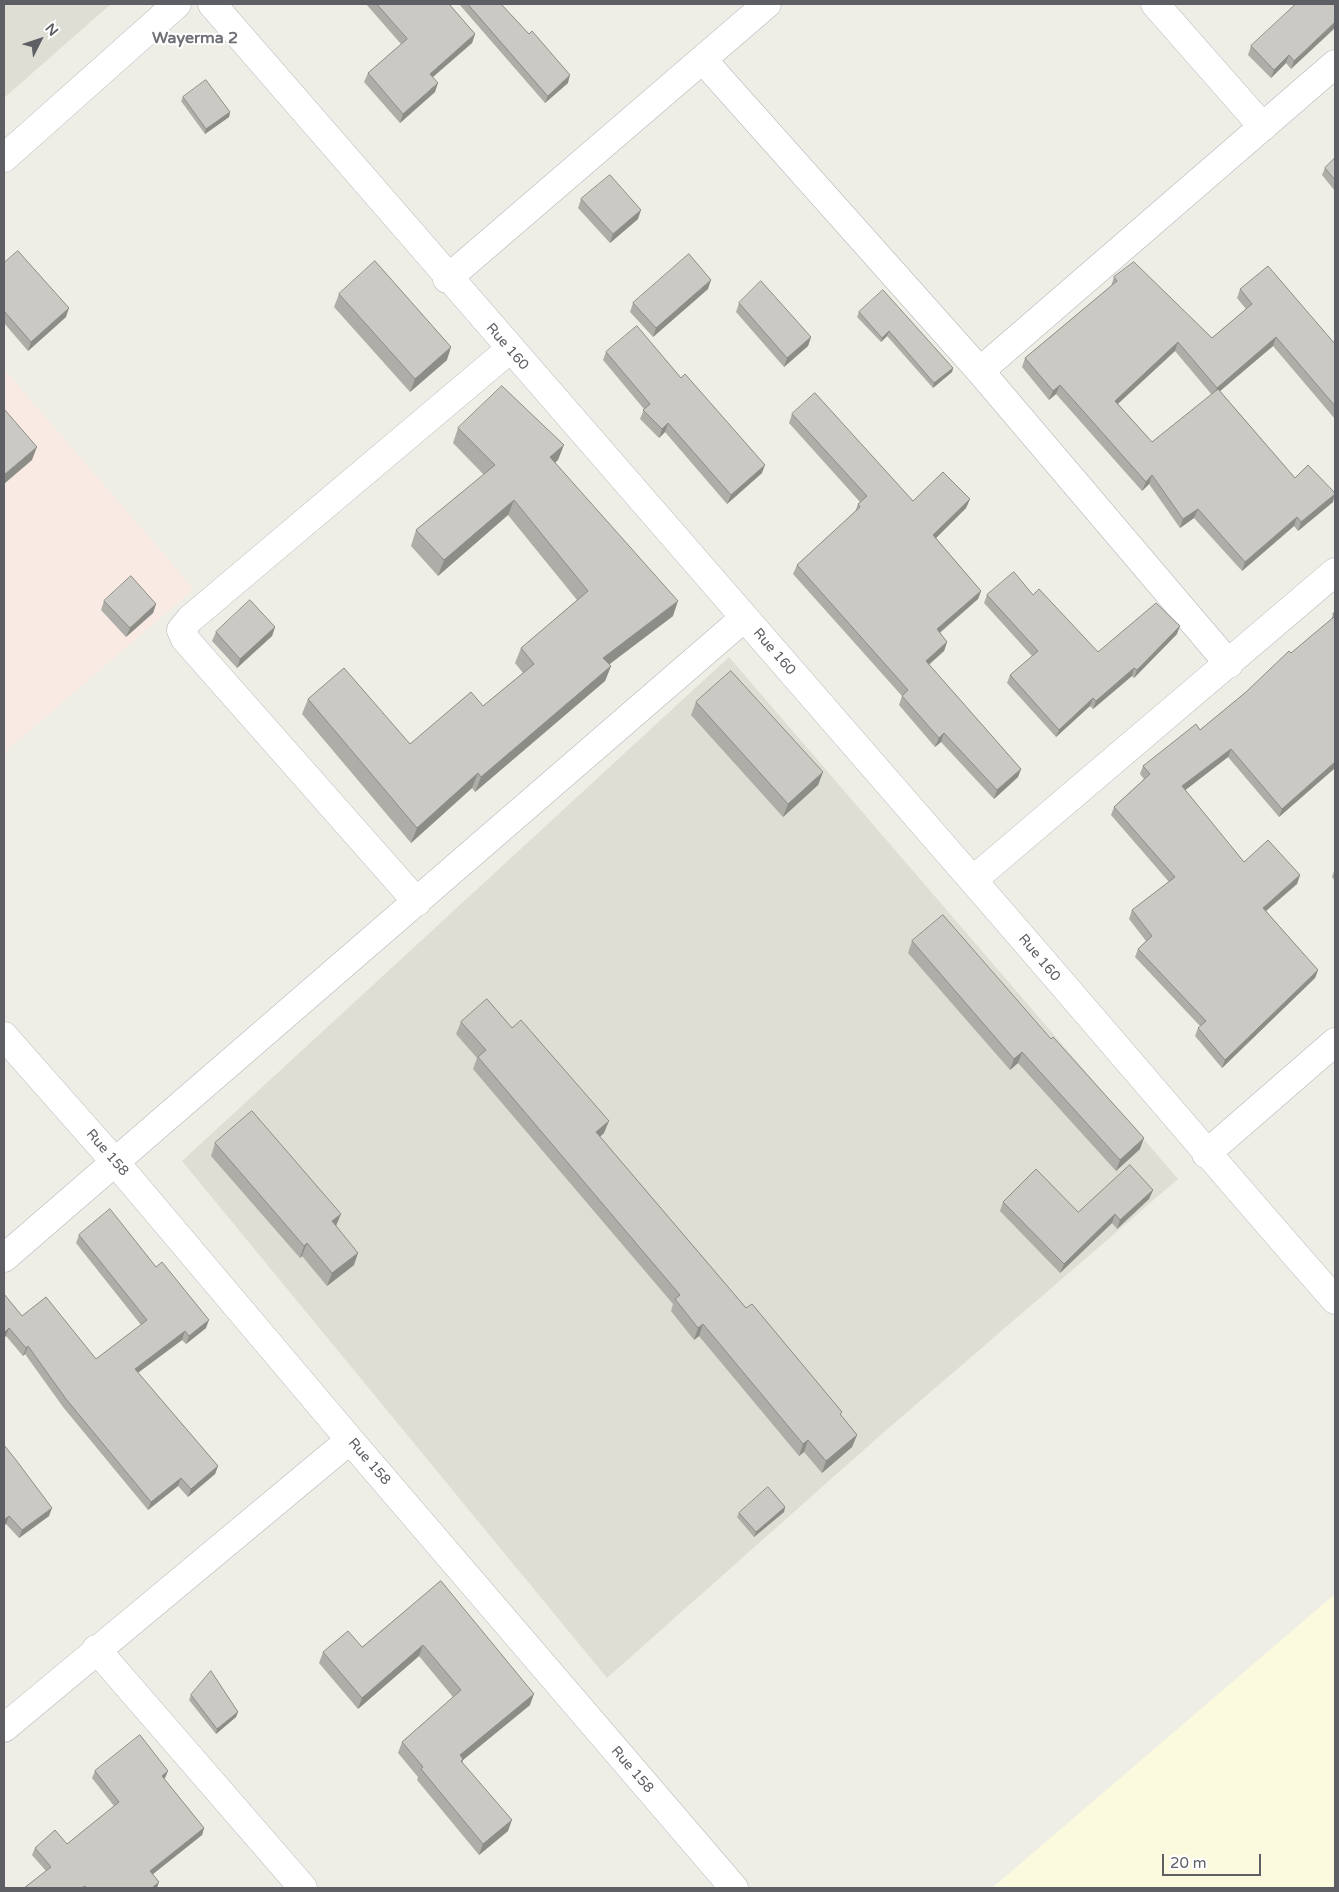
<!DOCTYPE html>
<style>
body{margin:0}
#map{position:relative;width:1339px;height:1892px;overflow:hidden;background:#eeeee6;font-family:"Varela Round",sans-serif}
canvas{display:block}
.frame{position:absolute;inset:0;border:5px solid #5e5f65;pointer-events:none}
.north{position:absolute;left:15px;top:15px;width:50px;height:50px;-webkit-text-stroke:4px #fff;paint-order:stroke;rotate:49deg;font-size:14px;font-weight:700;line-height:20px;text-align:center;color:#5e5f65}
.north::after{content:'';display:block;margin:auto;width:18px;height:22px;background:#5e5f65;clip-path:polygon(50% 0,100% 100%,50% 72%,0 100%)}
.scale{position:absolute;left:1162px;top:1854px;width:99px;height:22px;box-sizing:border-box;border:2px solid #5e5f65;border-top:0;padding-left:6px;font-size:15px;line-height:18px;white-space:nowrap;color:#5e5f65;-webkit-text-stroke:4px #fff;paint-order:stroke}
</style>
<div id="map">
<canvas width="1339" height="1892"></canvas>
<div class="frame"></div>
<div class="north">N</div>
<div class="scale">20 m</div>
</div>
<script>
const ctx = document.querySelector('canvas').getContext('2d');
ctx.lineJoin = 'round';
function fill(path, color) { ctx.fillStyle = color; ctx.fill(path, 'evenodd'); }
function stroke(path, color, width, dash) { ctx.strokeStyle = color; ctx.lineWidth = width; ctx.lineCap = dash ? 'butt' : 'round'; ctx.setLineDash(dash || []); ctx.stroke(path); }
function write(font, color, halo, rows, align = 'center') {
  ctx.font = font + ' "Varela Round",sans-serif'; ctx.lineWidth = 4; ctx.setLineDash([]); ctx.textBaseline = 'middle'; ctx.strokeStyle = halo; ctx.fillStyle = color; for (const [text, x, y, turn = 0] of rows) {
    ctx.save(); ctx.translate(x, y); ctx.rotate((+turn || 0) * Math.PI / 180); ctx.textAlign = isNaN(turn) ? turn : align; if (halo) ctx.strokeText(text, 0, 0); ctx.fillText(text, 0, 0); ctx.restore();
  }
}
fill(new Path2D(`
 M1335,1594V1888H992Z`), '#fbfadf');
fill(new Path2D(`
 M4,4H111L4,98Z
 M729,657L1178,1179L884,1432L607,1678L182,1161Z`), '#deded4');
fill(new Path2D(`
 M4,369L194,589L4,753Z`), '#f9ebe4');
const minor = new Path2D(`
 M212,4C463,297 717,586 969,876C1092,1017 1212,1160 1335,1300
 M1155,4L1263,127
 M703,60L980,371L1229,664
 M4,158L177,4
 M447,279L767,4
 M980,371L1335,64
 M973,880L1335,572
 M417,902L185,639L181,630L190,619L509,350
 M4,1036L116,1163L350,1440L734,1888
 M1206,1154L1335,1042
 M4,1258L744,618
 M96,1649L303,1888
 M4,1728L350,1440`);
stroke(minor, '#b6b7bb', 29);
stroke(minor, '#fff', 28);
fill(new Path2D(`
 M366,4H449L475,34L472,43L433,77L435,92L400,123L364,82L368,73L401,44Z
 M459,4H501L568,83L545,103Z
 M1335,4L1291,69L1286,63L1271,78L1248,55L1251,46Z
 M183,97L230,112L229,117L205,134L181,101Z
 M1335,158V191L1322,175L1325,168Z
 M581,199L638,219L610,243L578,208Z
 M4,263L66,317L28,351L4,323Z
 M1114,277L1212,338L1246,309L1237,298L1240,289L1335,344V419L1273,346L1220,391L1295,478L1333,502L1298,531L1294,526L1242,571L1194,518L1180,528L1149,484L1142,491L1056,394L1049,400L1022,367L1025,358L1111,286ZM1175,351L1212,395L1152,442L1118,404Z
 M708,289L653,337L630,312L633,303Z
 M339,294L447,360L410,392L334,307Z
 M739,303L811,337L808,346L784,367L736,312Z
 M859,312L953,368L952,372L933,388L887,336L881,342L857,317Z
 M606,352L762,473L727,504L665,432L659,438L640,419L644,409L603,360Z
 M792,414L913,501L970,499L966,508L936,538L981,591L978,599L940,633L947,642L944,651L929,665L1021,769L1018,777L994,799L941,742L935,747L899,705L902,696L793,574L797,565L855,512L858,504L860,502L789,423Z
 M458,428L558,460L555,462L673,616L609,664L611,666L605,681L475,792L472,788L411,843L302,714L308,699L410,744L483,706L523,673L515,663L521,648L577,600L508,515L438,576L411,546L416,530L484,475L453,443Z
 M987,595H1033L1098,652L1177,634L1134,678L1132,676L1093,709L1090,706L1056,737L1007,683L1010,675L1032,656L984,603Z
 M104,601L156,604L153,613L126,637L101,610Z
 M1335,612V768L1279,817L1228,757L1185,790L1244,862L1300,875L1297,884L1266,911L1318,970L1315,978L1222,1068L1195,1036L1198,1028L1200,1026L1135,957L1138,949L1146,941L1129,919L1132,910L1169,882L1111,815L1114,807L1144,779L1140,774L1143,766L1200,730L1246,692L1331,620L1333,614Z
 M275,627L272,636L237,668L212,641L216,632Z
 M696,702L823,772L818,785L783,817L691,715Z
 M1335,868V881L1332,877Z
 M912,941L1140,1149L1116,1171L1018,1063L1010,1070L908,953Z
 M461,1022L604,1133L600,1137L746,1308L841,1415L857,1435L852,1447L822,1473L804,1452L799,1456L699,1336L694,1340L671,1311L673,1304L473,1069L477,1058L456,1034Z
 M215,1143L336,1226L354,1265L327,1286L302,1256L300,1258L211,1156Z
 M1153,1190L1149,1199L1117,1229L1112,1223L1060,1273L1000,1211L1003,1202L1078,1212Z
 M79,1235L156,1267L206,1328L186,1344L182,1340L138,1373L218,1466L215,1474L188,1497L178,1486L148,1510L63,1407L25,1354L23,1356L6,1336L4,1338V1294L22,1316L96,1359L141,1325L76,1243Z
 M4,1445L49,1516L19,1538L6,1524Z
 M785,1507L784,1512L754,1537L737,1517L739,1513Z
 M441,1581L530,1705L463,1760L462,1763L508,1831L479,1855L417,1780L418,1777L398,1753L402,1742L453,1697L419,1656L358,1709L319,1663L323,1652L362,1647Z
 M191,1695L238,1712L236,1717L216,1734L189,1700Z
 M95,1771H168L164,1779L204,1828L202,1835L153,1874L157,1888H24L46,1871L32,1855L35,1848L67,1844L114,1806L92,1778Z`), '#aeada8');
fill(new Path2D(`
 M1335,22V28L1291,69L1294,61Z
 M475,34L472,43L427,82L430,74Z
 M1289,55L1286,63L1271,78L1274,70Z
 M570,75L568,83L545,103L548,96Z
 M438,83L435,92L400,123L403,114Z
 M230,112L229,117L205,134L206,129Z
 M641,210L638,219L610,243L613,234Z
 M711,280L708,289L653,337L656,328Z
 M69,308L66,317L28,351L31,342Z
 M889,331L887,336L881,342L882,338Z
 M811,337L808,346L784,367L787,358Z
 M1276,337L1273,346L1213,397L1217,388Z
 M1178,342L1175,351L1111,410L1115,401Z
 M451,347L447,360L410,392L415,379Z
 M953,368L952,372L933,388L934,383Z
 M1060,385L1056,394L1049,400L1053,391Z
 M668,423L665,432L659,438L662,429Z
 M564,445L558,460L545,472L550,457Z
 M37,447L32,460L4,484V478L5,474Z
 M765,465L762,473L727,504L731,495Z
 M1152,475L1149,484L1142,491L1146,482Z
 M1335,494L1333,502L1298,531L1301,522Z
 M970,499L966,508L930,544L933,535Z
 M514,500L508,515L438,576L444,560Z
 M1198,509L1194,518L1180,528L1183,519Z
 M1297,517L1294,526L1242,571L1245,562Z
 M981,591L978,599L933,638L937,629Z
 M678,601L673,616L598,673L603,658Z
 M156,604L153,613L126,637L130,628Z
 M1180,626L1177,634L1134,678L1137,670Z
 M275,627L272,636L237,668L240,659Z
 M947,642L944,651L922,670L926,661Z
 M611,666L605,681L475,792L481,777Z
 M1134,668L1132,676L1093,709L1096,701Z
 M1093,698L1090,706L1056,737L1059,730Z
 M944,733L941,742L935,747L939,738Z
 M1231,749L1228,757L1179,795L1182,786Z
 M1335,762V768L1279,817L1282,809Z
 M1021,769L1018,777L994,799L997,790Z
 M823,772L818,785L783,817L788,804Z
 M478,773L472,788L411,843L417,828Z
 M1300,875L1297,884L1260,916L1263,908Z
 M1318,970L1315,978L1222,1068L1225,1060Z
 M1022,1052L1018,1063L1010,1070L1014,1059Z
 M609,1121L604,1133L591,1144L596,1132Z
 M1144,1138L1140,1149L1116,1171L1120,1160Z
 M1153,1190L1149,1199L1117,1229L1120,1220Z
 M341,1214L336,1226L332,1221Z
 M1115,1214L1112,1223L1060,1273L1064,1264Z
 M307,1243L302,1256L300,1258L304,1246Z
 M358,1253L354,1265L327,1286L332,1273Z
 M209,1320L206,1328L186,1344L189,1336Z
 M703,1324L699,1336L694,1340L698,1328Z
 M9,1328L6,1336L4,1338V1333Z
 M185,1331L182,1340L132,1377L135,1369Z
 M28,1346L25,1354L23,1356L26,1348Z
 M857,1435L852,1447L822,1473L826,1461Z
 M808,1440L804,1452L799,1456L803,1444Z
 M218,1466L215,1474L188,1497L191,1489Z
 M181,1478L178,1486L148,1510L151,1502Z
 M785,1507L784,1512L754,1537L756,1532Z
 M52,1508L49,1516L19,1538L22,1530Z
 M9,1516L6,1524L4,1526V1520Z
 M423,1645L419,1656L358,1709L362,1698Z
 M534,1694L530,1705L463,1760L459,1770L460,1755Z
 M238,1712L236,1717L216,1734L217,1729Z
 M168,1771L165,1778L159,1783L162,1776Z
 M512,1820L508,1831L479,1855L483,1844Z
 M204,1828L202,1835L148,1878L150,1871Z
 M159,1882L157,1888H152Z`), '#8d8d88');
const building = new Path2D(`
 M377,4H449L475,34L430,74L438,83L403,114L368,73L407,39Z
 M468,4H501L529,34L532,31L570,75L548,96Z
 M1296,4H1335V22L1294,61L1289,55L1274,70L1251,46Z
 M206,80L230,112L206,129L183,97Z
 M1335,158V180L1325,168Z
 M610,175L641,210L613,234L581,199Z
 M18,251L69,308L31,342L4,311V263Z
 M689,254L711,280L656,328L633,303Z
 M375,261L451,347L415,379L339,294Z
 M1134,262L1212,338L1252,304L1240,289L1268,266L1335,344V406L1276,337L1217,388L1178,342L1115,401L1152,442L1218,389L1295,478L1308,465L1335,493V494L1301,522L1297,517L1245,562L1198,509L1183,519L1152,475L1146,482L1060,385L1053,391L1025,358L1117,281L1114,277Z
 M761,281L811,337L787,358L739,303Z
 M883,290L953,368L934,383L889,331L882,338L859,312Z
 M637,326L681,378L685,374L765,465L731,495L668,423L662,429L643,410L650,404L606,352Z
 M502,386L564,445L550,457L678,601L603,658L611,666L481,777L478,773L417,828L308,699L344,668L410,744L471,692L483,706L534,664L521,648L588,591L514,500L444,560L416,530L495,465L458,428Z
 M815,393L913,501L943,472L970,499L933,535L981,591L937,629L947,642L926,661L1021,769L997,790L944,733L939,738L902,696L908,690L797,565L860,507L858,504L867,496L792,414Z
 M4,409L37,447L5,474L4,472Z
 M1014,572L1033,595L1039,589L1098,652L1156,603L1180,626L1137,670L1134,668L1096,701L1093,698L1059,730L1010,675L1038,651L987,595Z
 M131,576L156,604L130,628L104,601Z
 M250,600L275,627L240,659L216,632Z
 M1335,612V762L1282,809L1231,749L1182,786L1244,862L1268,840L1300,875L1263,908L1318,970L1225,1060L1198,1028L1206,1021L1138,949L1152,936L1132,910L1175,877L1114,807L1150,774L1143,766L1196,724L1200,730L1246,692L1289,651L1291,653L1335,616L1333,614Z
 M731,671L823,772L788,804L696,702Z
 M943,915L1051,1039L1053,1037L1144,1138L1120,1160L1022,1052L1014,1059L912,941Z
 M487,999L512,1028L521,1020L609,1121L596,1132L746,1308L752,1304L842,1412L840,1414L857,1435L826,1461L808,1440L803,1444L703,1324L698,1328L675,1299L680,1295L478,1057L486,1050L461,1022Z
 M252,1111L341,1214L332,1221L358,1253L332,1273L307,1243L304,1246L215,1143Z
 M1130,1165L1153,1190L1120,1220L1115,1214L1064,1264L1003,1202L1036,1169L1078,1212Z
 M110,1209L156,1267L162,1262L209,1320L189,1336L185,1331L135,1369L218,1466L191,1489L181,1478L151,1502L66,1399L28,1346L26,1348L9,1328L4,1333V1294L22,1316L46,1297L96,1359L147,1320L79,1235Z
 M4,1445L16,1460L52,1508L22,1530L9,1516L4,1520Z
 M768,1487L785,1507L756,1532L739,1513Z
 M441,1581L534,1694L460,1755L463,1759L461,1761L512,1820L483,1844L421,1769L423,1767L402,1742L461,1690L423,1645L362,1698L323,1652L348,1631L362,1647Z
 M211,1671L238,1712L217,1729L191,1695Z
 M140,1735L168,1771L162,1776L204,1828L150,1871L159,1882L152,1888H86L85,1886L82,1888H24L51,1867L35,1848L55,1830L67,1844L119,1802L95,1771Z`);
fill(building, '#cac9c3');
stroke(building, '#8d8d88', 1);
write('14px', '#5e5f65', '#fff', [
 ["Rue 160",507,347,49],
 ["Rue 160",774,652,49],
 ["Rue 160",1039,958,50],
 ["Rue 158",107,1153,49],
 ["Rue 158",369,1462,49],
 ["Rue 158",632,1770,49]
]);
write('bold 16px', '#6f7177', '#fff', [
 ["Wayerma 2",195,39]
]);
</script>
